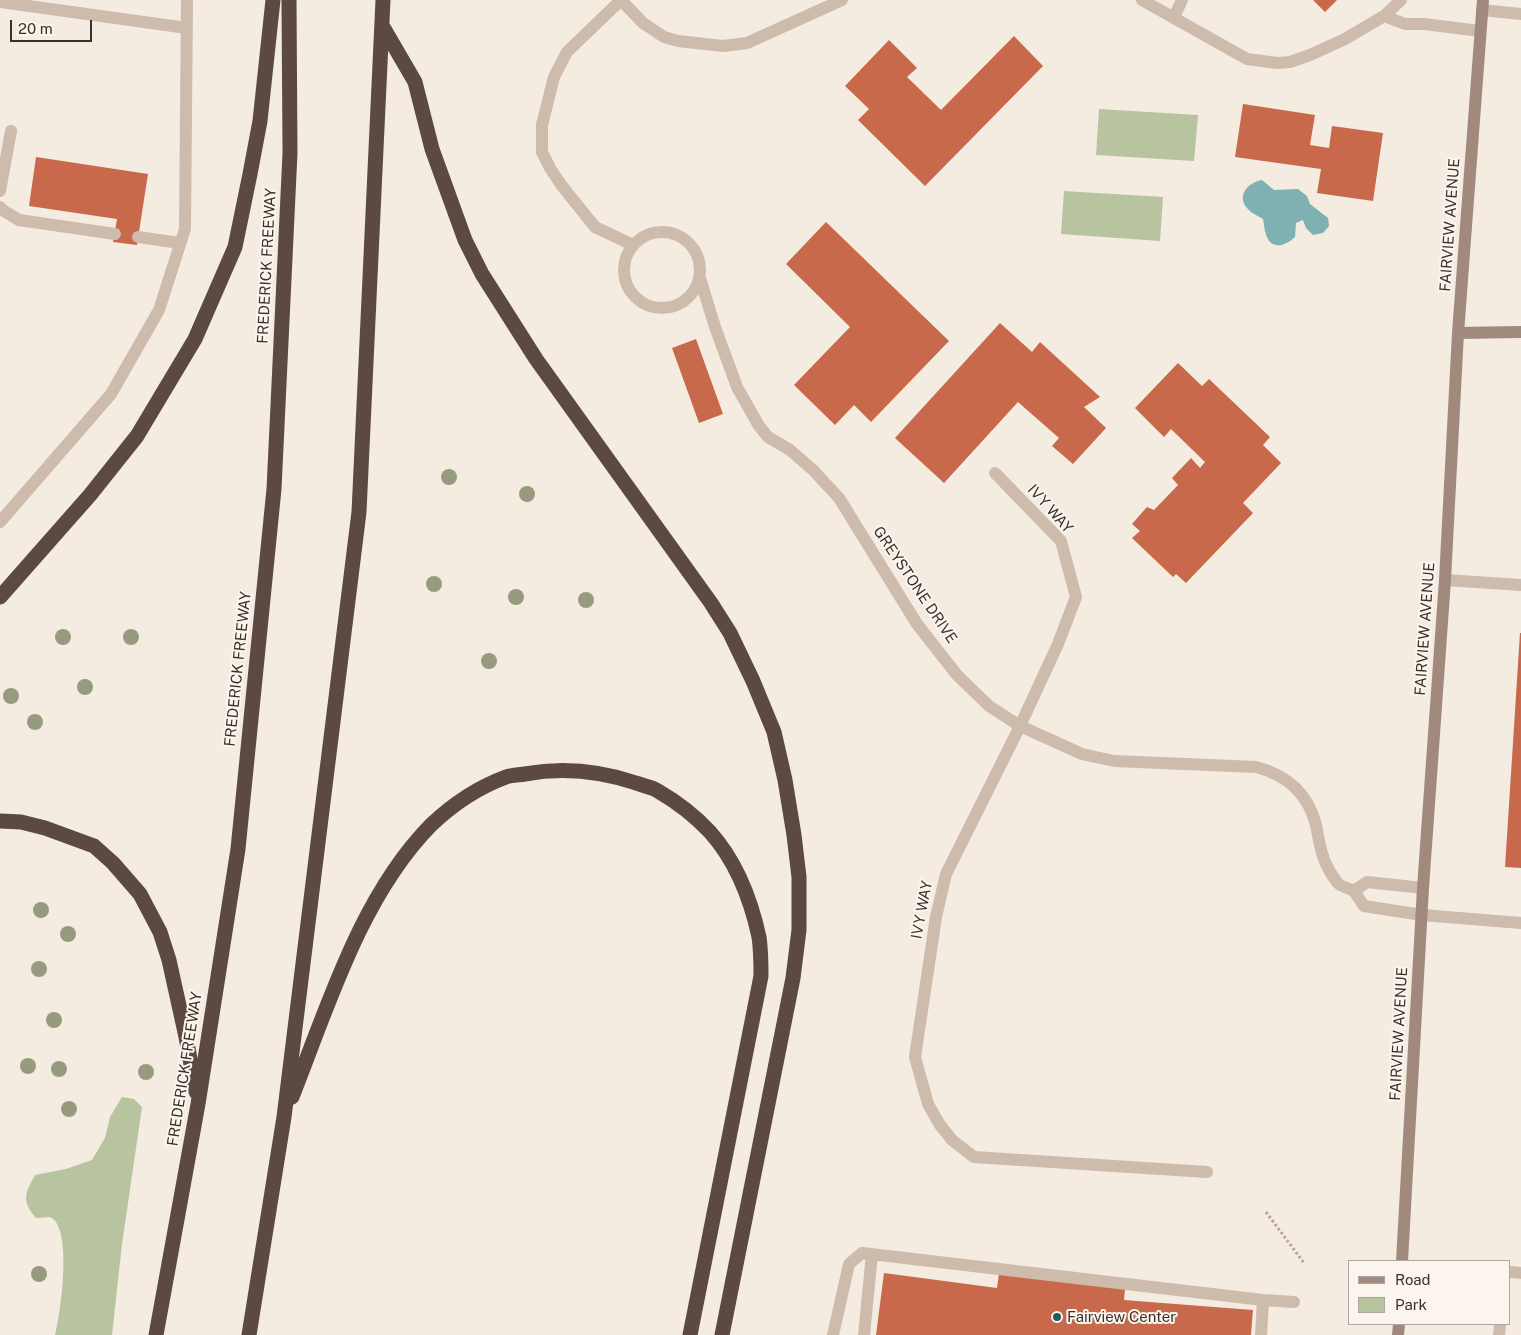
<!DOCTYPE html>
<style>
body{margin:0}
#map{position:relative;width:1521px;height:1335px;overflow:hidden;background:#f4ebe1;font-family:"Public Sans",sans-serif}
canvas{display:block}
.legend{position:absolute;left:1348px;top:1260px;width:162px;height:65px;box-sizing:border-box;background:#fbf5ee;border:1px solid #aea6a0;margin:0;padding:6px 9px;list-style:none;font-size:15px;color:#3b302b}
.legend li{display:flex;align-items:center;gap:10px;height:25px}
.legend b{width:25px;border:1px solid #aea6a0}
.scale{position:absolute;left:10px;top:20px;width:82px;height:22px;box-sizing:border-box;border:2px solid #3b302b;border-top:0;padding-left:6px;font-size:15px;line-height:18px;white-space:nowrap;color:#3b302b;-webkit-text-stroke:4px #fbf5ee;paint-order:stroke}
</style>
<div id="map">
<canvas width="1521" height="1335"></canvas>
<ul class="legend">
<li><b style="height:6px;background:#a18a7d"></b>Road</li>
<li><b style="height:14px;background:#b8c4a0"></b>Park</li>
</ul>
<div class="scale">20 m</div>
</div>
<script>
const ctx = document.querySelector('canvas').getContext('2d');
ctx.lineJoin = 'round';
function fill(path, color) { ctx.fillStyle = color; ctx.fill(path, 'evenodd'); }
function stroke(path, color, width, dash) { ctx.strokeStyle = color; ctx.lineWidth = width; ctx.lineCap = dash ? 'butt' : 'round'; ctx.setLineDash(dash || []); ctx.stroke(path); }
function write(font, color, halo, rows, align = 'center') {
  ctx.font = font + ' "Public Sans",sans-serif'; ctx.lineWidth = 4; ctx.setLineDash([]); ctx.textBaseline = 'middle'; ctx.strokeStyle = halo; ctx.fillStyle = color; for (const [text, x, y, turn = 0] of rows) {
    ctx.save(); ctx.translate(x, y); ctx.rotate((+turn || 0) * Math.PI / 180); ctx.textAlign = isNaN(turn) ? turn : align; if (halo) ctx.strokeText(text, 0, 0); ctx.fillText(text, 0, 0); ctx.restore();
  }
}
fill(new Path2D(`
 M1099,109L1198,115L1194,161L1096,155Z
 M1064,191L1163,197L1160,241L1061,234Z
 M122,1097L134,1099L142,1107L122,1244L112,1335H55C61,1310 70,1243 56,1222C55,1220 52,1218 50,1217L36,1218C21,1200 25,1194 35,1175L66,1169L92,1160L105,1138L110,1117Z`), '#b8c4a0');
fill(new Path2D(`
 M1262,180L1274,190L1298,189L1307,196L1310,204L1328,218L1329,226L1323,233L1313,235L1306,228L1303,220L1296,223L1295,237C1283,248 1269,250 1265,231C1264,227 1264,223 1263,219C1258,216 1251,213 1247,208C1236,195 1249,182 1262,180Z`), '#7fb0b2');
fill(new Path2D(`
 M1313,0H1337L1325,12Z
 M1014,36L1043,66L925,186L858,120L869,109L845,86L889,40L917,68L907,77L941,110Z
 M1243,104L1315,115L1310,145L1329,148L1332,126L1383,133L1373,201L1317,193L1321,169L1235,157Z
 M36,157L148,174L137,245L113,242L117,219L29,206Z
 M826,222L949,341L871,422L854,405L835,425L794,385L850,327L786,264Z
 M1000,323L1032,352L1040,342L1100,397L1084,407L1106,428L1073,464L1052,446L1059,438L1018,402L944,483L895,438Z
 M696,339L723,414L699,423L672,348Z
 M1178,363L1202,386L1209,379L1270,437L1263,445L1281,463L1243,503L1253,513L1186,583L1176,574L1173,577L1132,538L1140,531L1132,524L1147,507L1154,510L1178,485L1172,478L1191,458L1200,468L1205,462L1171,429L1164,437L1135,408Z
 M1520,633H1521V868L1505,867Z
 M884,1273L997,1288L999,1273L1125,1289L1124,1300L1253,1310L1251,1335H876Z`), '#c8694b');
stroke(new Path2D(`
 M1266,1212L1304,1263`), '#b9a596', 3, [2.5, 2.5]);
stroke(new Path2D(`
 M0,2L187,28
 M1482,10L1521,14
 M1174,17L1182,0
 M0,191L11,131
 M0,207L4,211L19,220L115,234
 M138,237L180,243
 M0,522L111,394L159,310L185,229L187,0
 M1445,580L1521,585
 M1422,915L1521,923
 M1510,1272L1521,1273
 M833,1335L849,1264L862,1253L1263,1300L1294,1302
 M864,1335L872,1254
 M1261,1335L1263,1300
 M1499,1335L1500,1324`), '#cdbbac', 12);
stroke(new Path2D(`
 M621,0L567,52L554,77L542,125V152L550,168L562,186L595,227L633,245
 M621,0L643,23L664,37L678,41L723,46L747,43L842,0
 M1142,0L1247,59L1277,63L1290,62L1310,55L1345,39L1384,16
 M1401,0L1384,16L1405,24H1424L1480,31
 M624 270a38 38 0 1 1 76 0a38 38 0 1 1-76 0Z
 M700,278L715,327L737,387L759,426L768,437L790,450L813,470L839,498L917,624L957,675L989,706L1020,726L1082,754L1114,761L1256,767C1287,775 1308,793 1316,825C1319,839 1320,853 1327,866C1330,872 1334,880 1340,885C1344,887 1350,889 1354,891
 M995,473L1061,541L1076,597L1058,644L1020,726L946,874L936,917L915,1057L928,1104L940,1125L952,1140L974,1157L1207,1172
 M1422,915L1364,906L1354,891L1367,882L1423,888`), '#cdbbac', 12);
stroke(new Path2D(`
 M1458,333L1521,332
 M1402,1261L1423,888L1445,580L1458,333L1483,0
 M1398,1335L1399,1324`), '#a18a7d', 12);
stroke(new Path2D(`
 M383,27L415,82L432,149L465,240L482,274L536,359L711,603L730,633L753,681L774,732L785,780L794,835L799,877V930L793,978L722,1335
 M0,597L90,495L137,436L195,339L235,247L250,174L260,121L273,0
 M0,821L21,822L45,828L94,846L113,863L140,894L160,932L169,960L186,1037L196,1092
 M292,1097C328,1006 361,896 431,825C452,805 479,787 506,777C512,775 519,775 525,774C563,767 600,771 636,783C644,786 652,787 658,791C677,802 696,817 710,832C736,861 751,900 759,937C761,950 761,964 761,976L690,1335
 M156,1335L198,1104L238,849L274,489L290,153L289,0
 M249,1335L284,1117L359,512L383,0`), '#5c4a42', 15);
ctx.fillStyle = '#969b7f';
for (const [x, y] of [
 [449,477],
 [527,494],
 [434,584],
 [516,597],
 [586,600],
 [63,637],
 [131,637],
 [489,661],
 [85,687],
 [11,696],
 [35,722],
 [41,910],
 [68,934],
 [39,969],
 [54,1020],
 [28,1066],
 [59,1069],
 [146,1072],
 [69,1109],
 [39,1274]
]) { ctx.beginPath(); ctx.arc(x, y, 8, 0, 2 * Math.PI); ctx.fill(); }
for (const [x, y, r, color] of [
 [1057,1317,5,"#1f5a5e"]
]) { const dot = new Path2D(); dot.arc(x, y, r, 0, 2 * Math.PI); ctx.fillStyle = color; ctx.fill(dot); stroke(dot, '#fbf5ee', 2); }
write('15px', '#3b302b', '#fbf5ee', [
 ["FAIRVIEW AVENUE",1450,225,-86],
 ["FREDERICK FREEWAY",267,266,-87],
 ["IVY WAY",1050,509,48],
 ["GREYSTONE DRIVE",915,585,56],
 ["FAIRVIEW AVENUE",1425,629,-86],
 ["FREDERICK FREEWAY",238,669,-84],
 ["IVY WAY",922,910,-79],
 ["FAIRVIEW AVENUE",1399,1034,-87],
 ["FREDERICK FREEWAY",185,1069,-81]
]);
write('15px', '#3b302b', '#fbf5ee', [
 ["Fairview Center",1067,1317]
], 'left');
</script>
